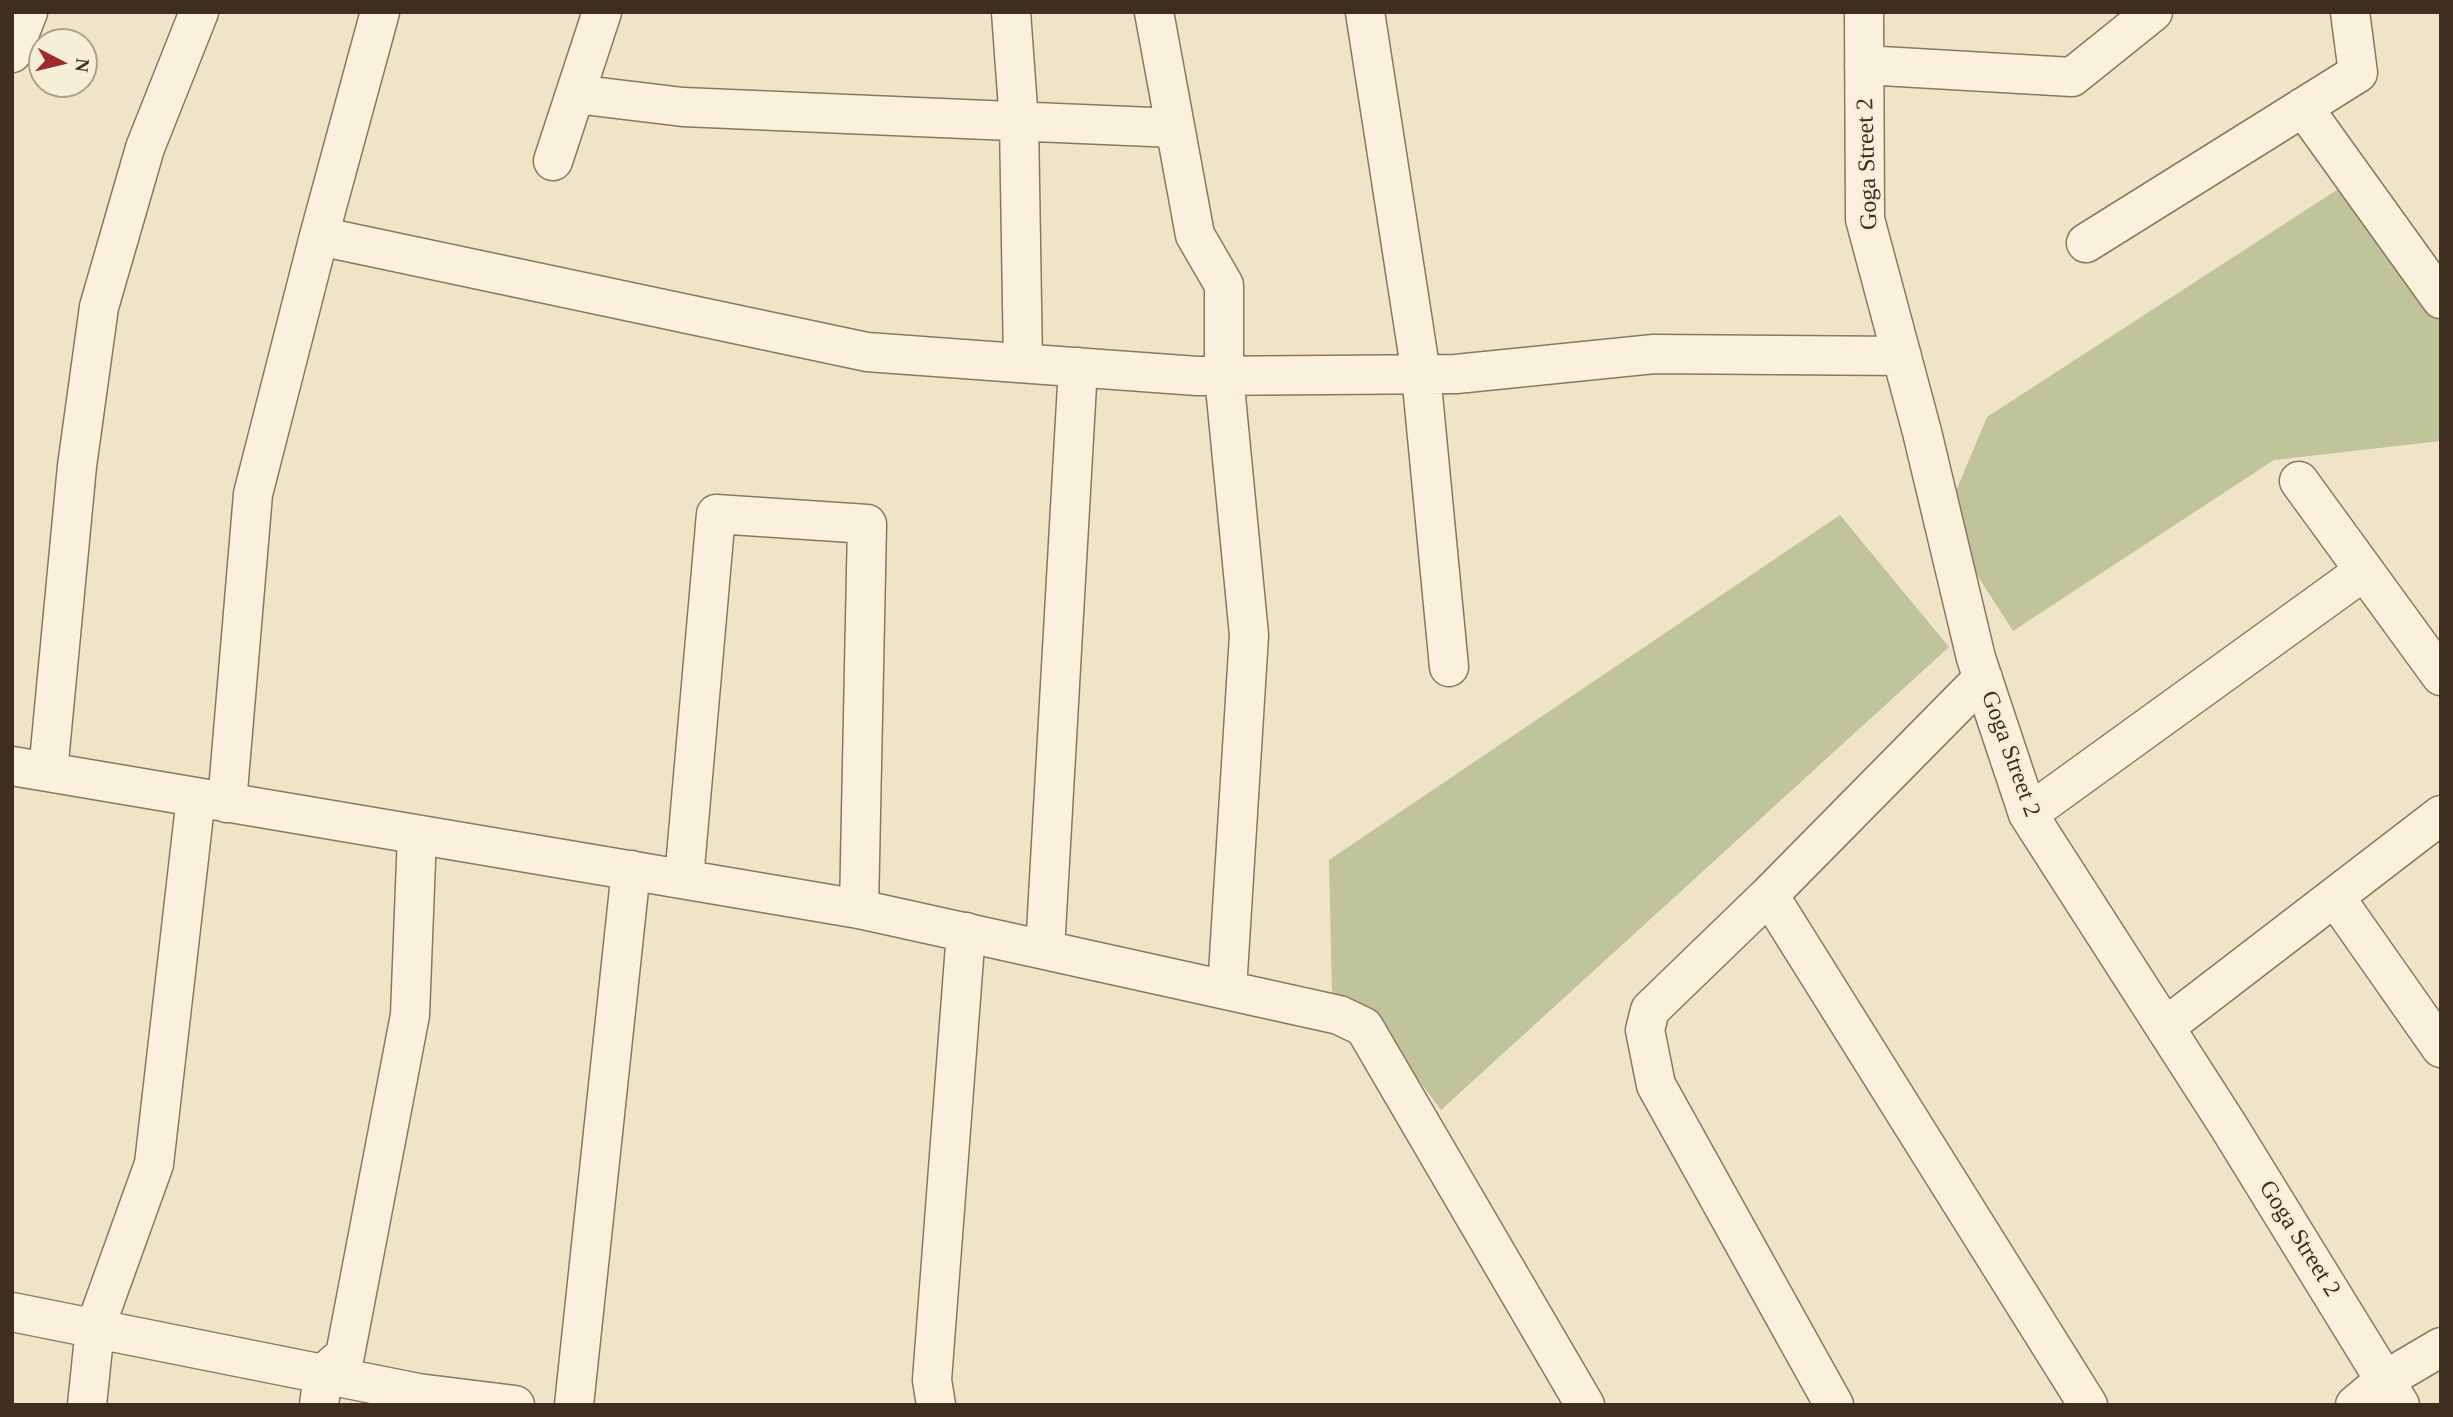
<!DOCTYPE html>
<style>
body{margin:0}
#map{position:relative;width:2453px;height:1417px;overflow:hidden;background:#f0e4c8;font-family:Georgia,serif}
canvas{display:block}
.frame{position:absolute;inset:0;border:14px solid #3d2e20;pointer-events:none}
.north{position:absolute;left:28px;top:28px;width:70px;height:70px;box-sizing:border-box;background:#f7eed8;border:2px solid #ada18e;border-radius:50%;rotate:97deg;font-size:19px;font-weight:700;line-height:28px;text-align:center;color:#3d2e20}
.north::after{content:'';display:block;margin:auto;width:24px;height:32px;background:#9e2a2b;clip-path:polygon(50% 0,100% 100%,50% 72%,0 100%)}
</style>
<div id="map">
<canvas width="2453" height="1417"></canvas>
<div class="frame"></div>
<div class="north">N</div>
</div>
<script>
const ctx = document.querySelector('canvas').getContext('2d');
ctx.lineJoin = 'round';
function fill(path, color) { ctx.fillStyle = color; ctx.fill(path, 'evenodd'); }
function stroke(path, color, width, dash) { ctx.strokeStyle = color; ctx.lineWidth = width; ctx.lineCap = dash ? 'butt' : 'round'; ctx.setLineDash(dash || []); ctx.stroke(path); }
function write(font, color, halo, rows, align = 'center') {
  ctx.font = font + ' Georgia,serif'; ctx.lineWidth = 6; ctx.setLineDash([]); ctx.textBaseline = 'middle'; ctx.strokeStyle = halo; ctx.fillStyle = color; for (const [text, x, y, turn = 0] of rows) {
    ctx.save(); ctx.translate(x, y); ctx.rotate((+turn || 0) * Math.PI / 180); ctx.textAlign = isNaN(turn) ? turn : align; if (halo) ctx.strokeText(text, 0, 0); ctx.fillText(text, 0, 0); ctx.restore();
  }
}
fill(new Path2D(`
 M2349,182L2441,322V441L2274,460L2013,631L1943,522L1987,417Z
 M1840,515L1949,647L1441,1110L1373,1019L1332,994L1329,860Z`), '#bfc49a');
const minor = new Path2D(`
 M1011,12L1019,122L1023,363
 M1154,12L1195,235L1224,285V376L1249,635L1227,990
 M1365,12L1421,374L1449,667
 M1864,12L1865,219L1922,432L1976,658L2028,814L2229,1127L2400,1405
 M12,53L28,12
 M1864,65L2072,77L2153,12
 M575,94L683,107L1175,128
 M2303,107L2441,299
 M553,161L602,12
 M319,236L867,352L1197,376L1456,374L1654,354L1902,356
 M2086,243L2358,73L2350,12
 M2299,481L2441,676
 M12,766L859,909L1339,1015L1364,1027L1585,1405
 M48,772L77,466L99,307L145,148L199,12
 M227,803L253,494L319,236L380,12
 M2028,814L2364,571
 M684,879L716,514L867,524L859,909
 M1769,895L2088,1405
 M2335,897L2441,1048
 M1045,950L1078,367
 M2165,1027L2441,815
 M12,1312L418,1393L515,1405
 M87,1405L95,1328L154,1164L196,797
 M319,1405L323,1374L345,1355L410,1015L417,835
 M574,1405L631,870
 M936,1405L932,1380L966,932
 M1834,1405L1656,1085L1645,1030L1650,1010L1769,895L1983,678
 M2355,1405L2385,1380L2441,1347`);
stroke(minor, '#8d765c', 41);
stroke(minor, '#faf1dc', 38);
write('24px', '#3d2e20', '#f7eed8', [
 ["Goga Street 2",1868,164,-92],
 ["Goga Street 2",2010,754,70],
 ["Goga Street 2",2299,1239,58]
]);
</script>
